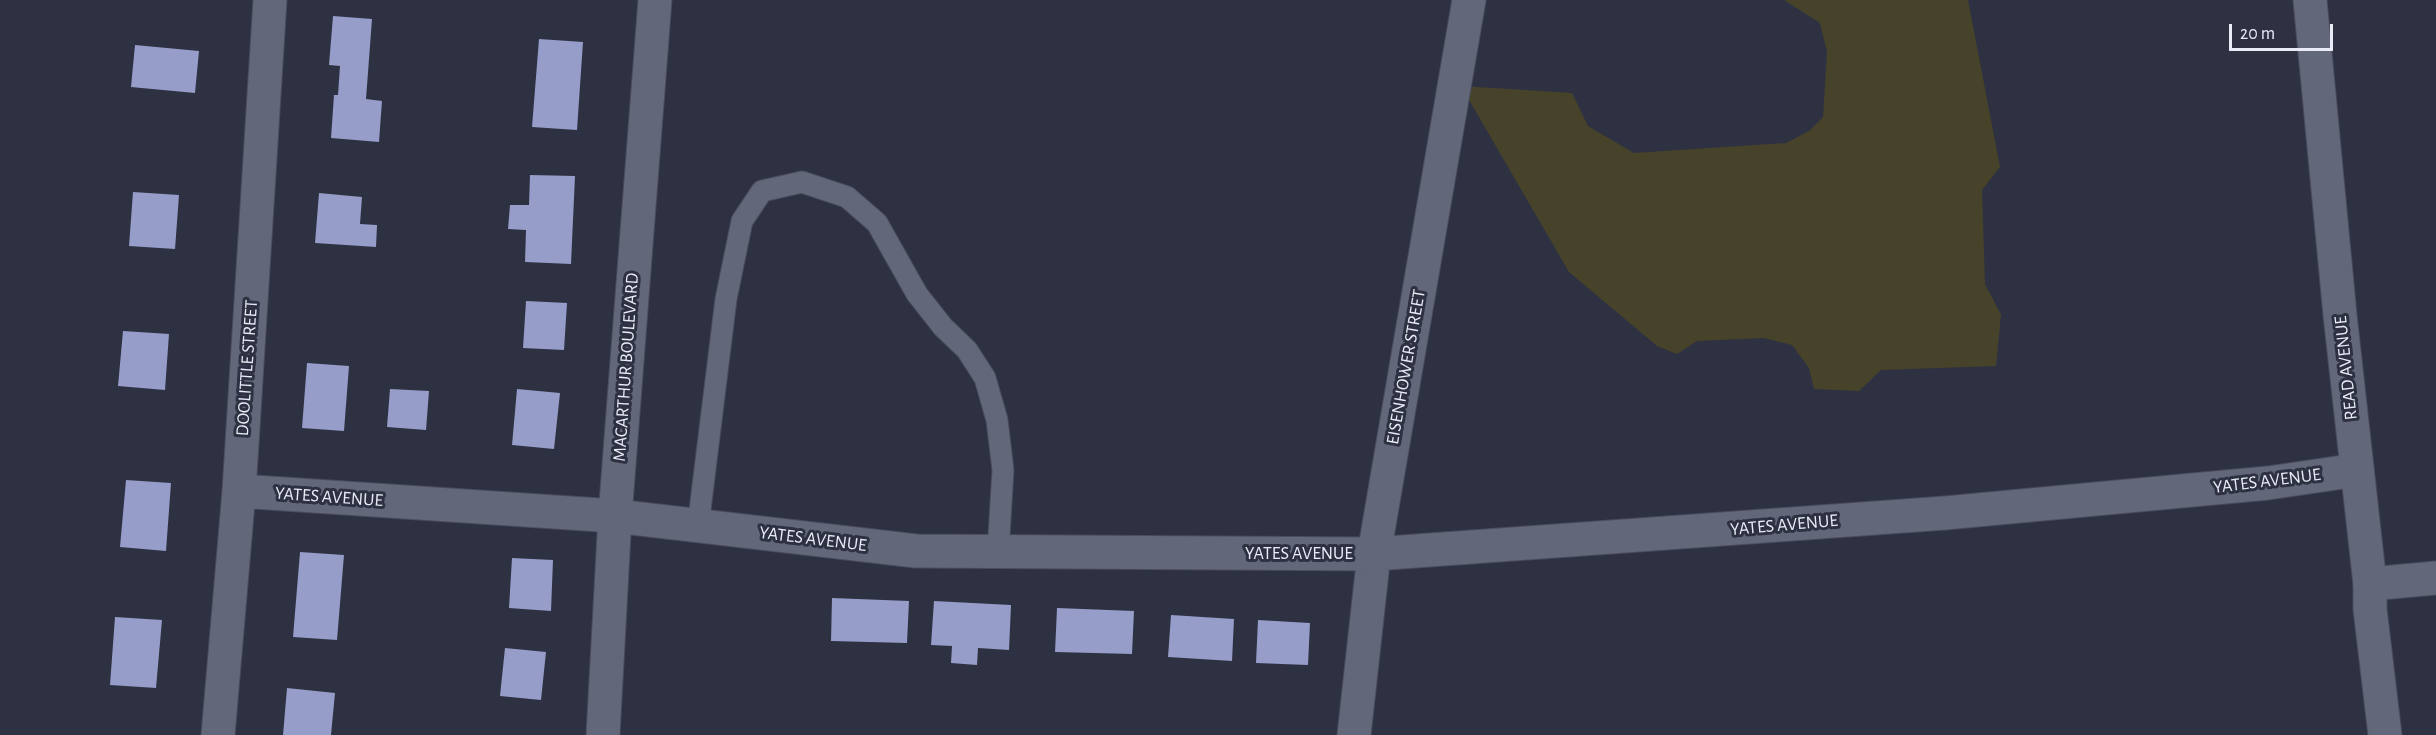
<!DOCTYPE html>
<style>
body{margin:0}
#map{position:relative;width:2436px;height:735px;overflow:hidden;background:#2e3142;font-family:"Alegreya Sans",sans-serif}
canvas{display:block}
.scale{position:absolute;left:2229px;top:24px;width:104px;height:27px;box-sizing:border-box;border:3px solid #e9ecf7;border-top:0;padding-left:8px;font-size:18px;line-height:21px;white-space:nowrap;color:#e9ecf7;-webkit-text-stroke:4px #2e3142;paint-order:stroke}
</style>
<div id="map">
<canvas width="2436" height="735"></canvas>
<div class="scale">20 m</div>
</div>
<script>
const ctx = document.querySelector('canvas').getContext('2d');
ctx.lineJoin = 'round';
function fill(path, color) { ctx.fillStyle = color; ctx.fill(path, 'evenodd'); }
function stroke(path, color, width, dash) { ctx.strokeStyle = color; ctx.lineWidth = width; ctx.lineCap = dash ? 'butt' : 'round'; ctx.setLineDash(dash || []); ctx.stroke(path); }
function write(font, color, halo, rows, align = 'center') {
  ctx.font = font + ' "Alegreya Sans",sans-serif'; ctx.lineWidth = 6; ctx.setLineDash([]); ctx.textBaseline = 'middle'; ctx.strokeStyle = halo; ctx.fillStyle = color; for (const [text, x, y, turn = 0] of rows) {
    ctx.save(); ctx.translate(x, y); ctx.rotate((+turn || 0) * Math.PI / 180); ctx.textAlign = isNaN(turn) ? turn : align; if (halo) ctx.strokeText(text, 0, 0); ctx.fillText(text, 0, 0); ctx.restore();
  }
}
fill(new Path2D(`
 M1784,0H1968L2000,167L1982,190L1985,284L2001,315L1996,366L1881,370L1859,391L1814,389L1809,368L1792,345L1764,338L1697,341L1677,354L1657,346L1569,272L1461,86L1572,93L1588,126L1634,153L1786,143L1809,131L1823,117L1827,52L1820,23Z`), '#47432a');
fill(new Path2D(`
 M333,16L372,19L366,99L382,101L379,142L331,138L334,95H338L340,66L329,65Z
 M539,39L583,42L577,130L532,127Z
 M135,45L199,51L195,93L131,87Z
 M530,175L575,176L571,264L525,262L526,230L508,229L510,205H529Z
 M133,192L179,195L175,249L129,246Z
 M319,193L362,197L360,224L377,225L376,247L315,243Z
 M526,301L567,303L564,350L523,348Z
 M123,331L169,334L165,390L118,386Z
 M307,363L349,366L344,431L302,428Z
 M390,389L429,391L426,430L387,427Z
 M517,389L560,393L554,449L512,445Z
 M126,480L171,483L166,551L120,547Z
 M300,552L344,555L337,640L293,637Z
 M512,558L553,560L551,611L509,608Z
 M832,598L909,601L907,643L831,641Z
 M934,601L1011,605L1009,650L978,648L977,665L951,663L952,646L931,645Z
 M1057,608L1134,611L1132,654L1055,652Z
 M1171,615L1234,619L1232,661L1168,657Z
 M115,617L162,620L156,688L110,685Z
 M1258,620L1310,623L1308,665L1256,663Z
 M505,648L546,652L541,700L500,696Z
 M287,688L335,693L331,735H283Z`), '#959dc8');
const service = new Path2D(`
 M698,526L726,299L742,221L762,191L802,182L847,197L877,223L917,294L943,327L967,350L985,378L997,420L1003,470L998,552`);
const minor = new Path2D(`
 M239,491L615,516L916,551L1374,554L1945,513L2268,483L2357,470
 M2370,584L2436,578
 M218,735L239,491L270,0
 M603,735L615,516L655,0
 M1354,735L1374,554L1469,0`);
const tertiary = new Path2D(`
 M2310,0L2340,315L2370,584V609L2385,735`);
stroke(service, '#494c5a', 23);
stroke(minor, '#494c5a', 35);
stroke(tertiary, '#494c5a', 35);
stroke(service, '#63677a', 21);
stroke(minor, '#63677a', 33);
stroke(tertiary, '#63677a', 33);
write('18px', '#e9ecf7', '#2e3142', [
 ["MACARTHUR BOULEVARD",626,367,-86],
 ["EISENHOWER STREET",1406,367,-80],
 ["DOOLITTLE STREET",247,368,-86],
 ["READ AVENUE",2346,368,-96],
 ["YATES AVENUE",2267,481,-7],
 ["YATES AVENUE",329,497,4],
 ["YATES AVENUE",1784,525,-5],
 ["YATES AVENUE",813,539,7],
 ["YATES AVENUE",1299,554]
]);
</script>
